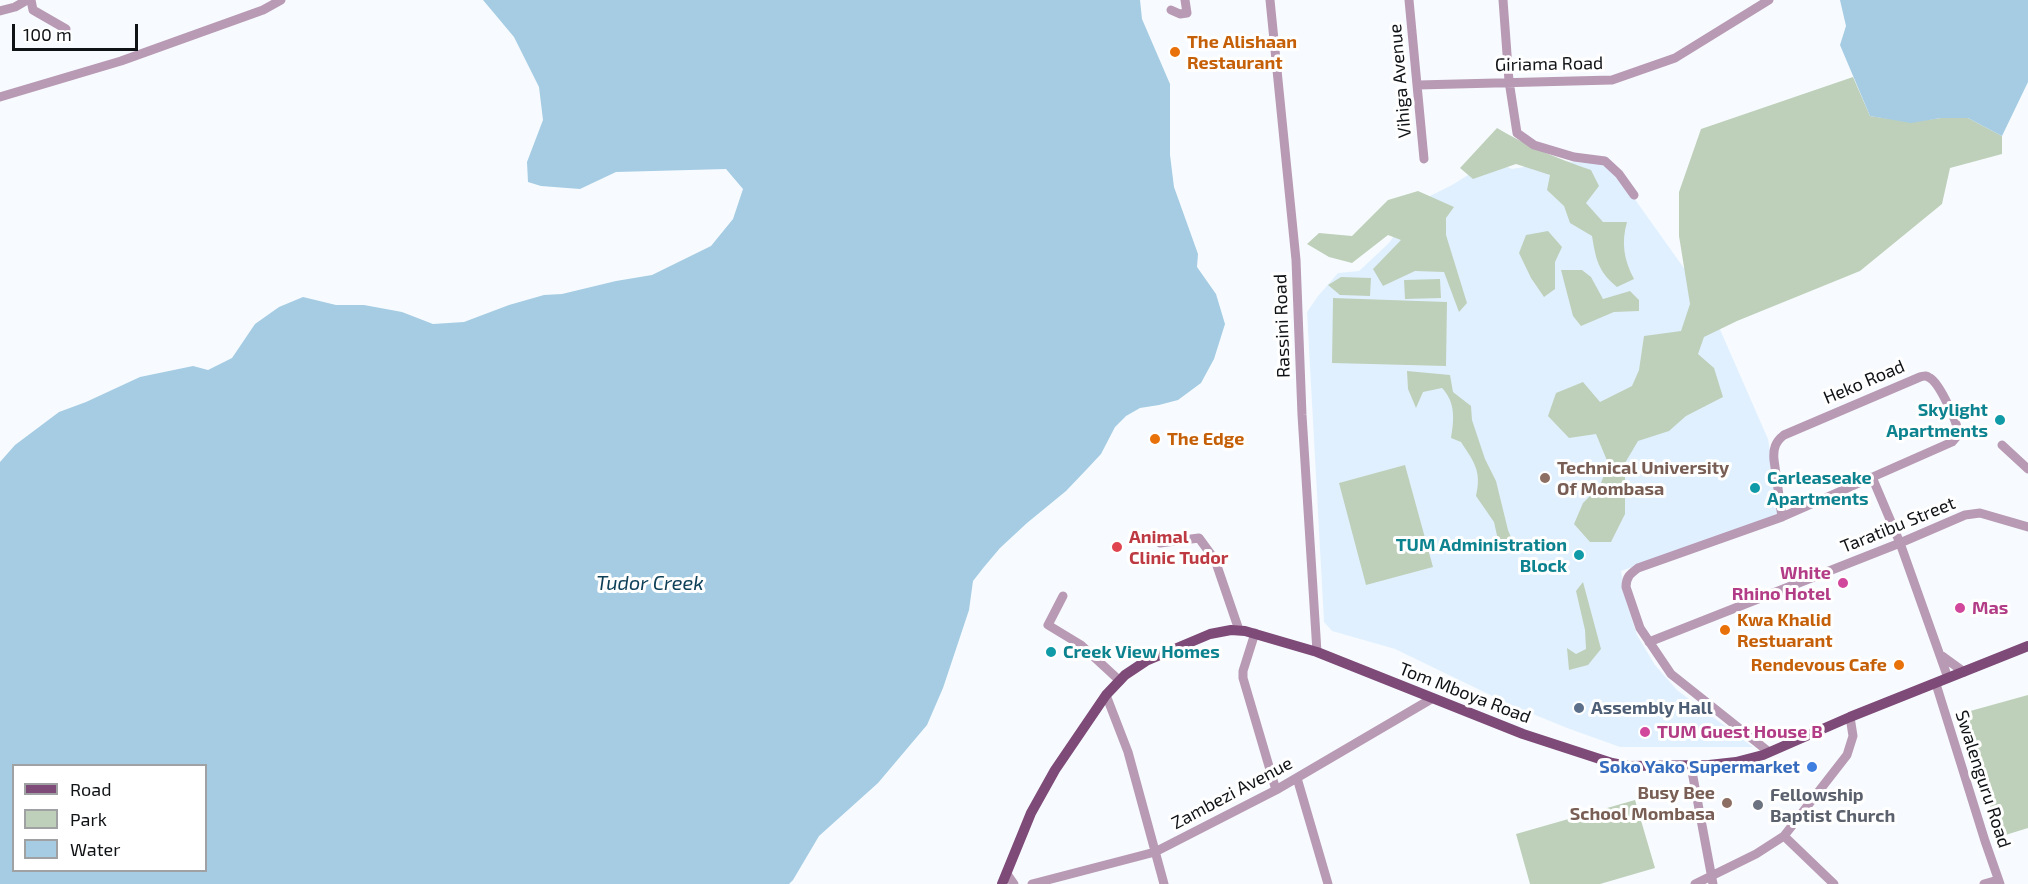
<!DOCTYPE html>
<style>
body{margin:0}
#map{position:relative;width:2028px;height:884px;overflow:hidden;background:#f7fbff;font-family:"Exo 2",sans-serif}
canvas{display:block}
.legend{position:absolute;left:12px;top:764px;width:195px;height:108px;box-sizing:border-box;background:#fff;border:2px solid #9fa1a2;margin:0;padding:8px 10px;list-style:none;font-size:18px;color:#101316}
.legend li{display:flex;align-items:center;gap:12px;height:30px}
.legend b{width:30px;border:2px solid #9fa1a2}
.scale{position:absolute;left:12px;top:24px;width:126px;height:27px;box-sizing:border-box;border:3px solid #101316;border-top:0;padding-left:8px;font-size:18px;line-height:21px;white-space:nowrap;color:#101316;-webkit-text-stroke:4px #fff;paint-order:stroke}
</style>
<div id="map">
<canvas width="2028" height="884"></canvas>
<ul class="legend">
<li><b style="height:8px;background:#7e4a78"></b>Road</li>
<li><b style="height:16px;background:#bed0ba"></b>Park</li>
<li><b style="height:16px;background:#a5cce3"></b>Water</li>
</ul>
<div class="scale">100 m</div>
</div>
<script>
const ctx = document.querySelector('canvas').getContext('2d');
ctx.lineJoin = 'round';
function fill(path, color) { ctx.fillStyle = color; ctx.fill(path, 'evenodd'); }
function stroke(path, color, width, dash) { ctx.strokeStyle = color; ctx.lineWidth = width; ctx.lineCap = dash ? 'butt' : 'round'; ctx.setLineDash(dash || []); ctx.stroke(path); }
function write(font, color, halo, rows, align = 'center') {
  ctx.font = font + ' "Exo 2",sans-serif'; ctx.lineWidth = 6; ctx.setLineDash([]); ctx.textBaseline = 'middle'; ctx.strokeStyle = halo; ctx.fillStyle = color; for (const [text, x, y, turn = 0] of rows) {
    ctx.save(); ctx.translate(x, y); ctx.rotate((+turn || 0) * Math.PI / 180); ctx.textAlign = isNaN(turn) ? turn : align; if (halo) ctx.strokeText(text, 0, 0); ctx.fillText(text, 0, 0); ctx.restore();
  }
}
fill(new Path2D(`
 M1492,160L1512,169L1560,161L1606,164L1629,191L1706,299L1715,318L1768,439L1781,516L1621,571L1627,604L1637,635L1655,665L1677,690L1753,747H1620L1567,728L1511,705L1395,649L1332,631L1324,622L1307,312L1318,296L1338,273L1359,271L1389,243L1416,203L1452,185Z`), '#e1f0ff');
fill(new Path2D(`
 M1853,77L1870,116L1911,122L1941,118H1968L2002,136V154L1950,168L1942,204L1860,271L1737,321L1704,337L1698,354L1714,368L1723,397L1686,416L1669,431L1638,441L1625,463V514L1611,542H1590L1574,524L1583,503L1600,486L1608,463L1596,434L1569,438L1548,416L1556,393L1583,382L1600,402L1632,386L1639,370L1644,336L1681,331L1690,304L1679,236V192L1701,129Z
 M1497,128C1527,146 1558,159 1591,170L1599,186L1586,203L1603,222H1627C1621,243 1624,260 1634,279L1617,287C1598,271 1596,260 1592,236L1570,223L1564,206L1547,190L1550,175L1516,164L1473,179L1460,168Z
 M1418,191L1454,207L1446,218V235L1467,303L1459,312L1444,272L1415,271L1383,286L1373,269L1401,240L1388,235L1352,263L1329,257L1307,244L1319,233L1352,236L1388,200Z
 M1548,231L1562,247L1555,262V289L1544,297L1531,278L1519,253L1526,235Z
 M1561,270H1582L1591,277L1603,299L1630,291L1639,300V311L1614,312L1581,326L1573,316Z
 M1341,277L1371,278L1370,296L1340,295L1328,285Z
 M1440,279L1441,298L1405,299L1404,280Z
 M1333,298L1447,302L1446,366L1332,363Z
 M1407,371L1450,375L1453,392L1471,406L1472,420L1485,459L1496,481L1508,530L1514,545L1500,549L1494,522L1476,496C1482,471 1474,462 1461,442L1451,438C1454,420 1456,403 1442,388L1423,392L1416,408L1408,389Z
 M1405,465L1433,567L1366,585L1339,483Z
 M1583,582L1601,649L1588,665L1569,670L1567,648L1576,654L1586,649L1585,630L1576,591Z
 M2028,695V828L1999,837L1963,713Z
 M1635,800L1655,868L1600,884H1530L1516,834Z`), '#bed0ba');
fill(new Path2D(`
 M483,0H1140L1142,19L1170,84V155L1174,187L1198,254L1197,267L1216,294L1225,324L1214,359L1201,383L1178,400L1159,405L1140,408L1126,416L1115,427L1101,454L1087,469L1066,491L1027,523L1000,548L984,567L973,581L969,610L943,688L927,725L878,783L819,836L793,880L789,884H0V462L15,445L59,412L86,402L140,377L193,366L208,370L232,358L255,324L279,307L303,297L336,305H364L402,312L433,324L464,322L509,305L544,295L562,294L616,281L652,275L711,246L733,219L743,189L726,169L616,172L580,189L541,186L528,182L527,162L543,120L539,87L514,37ZM14,766H206V870H14Z
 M1840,0H2028V82L2002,136L1968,118H1941L1911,123L1870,116L1840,45L1846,26Z`), '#a5cce3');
stroke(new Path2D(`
 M31,0L33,10L66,29
 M1270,0L1296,260L1302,415L1317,652
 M1409,0L1424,159
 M1503,0L1509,81L1517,133L1534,145L1574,157L1605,161L1619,174L1634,195
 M1171,10L1180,14L1187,13L1185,0
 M0,11L15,7L27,0
 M1418,85L1612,80L1675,58L1769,0
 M0,97L121,61L263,10L281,0
 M2002,445L2028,469
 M1872,477L1900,543L1948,678
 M1160,543L1199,538L1215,560L1239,630
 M1063,596L1048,625L1081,645L1120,681
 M1255,633L1243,671V678L1276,790
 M1649,642L1900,543L1965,515L1980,513L2028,527
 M1942,656L1964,672
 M1936,684L1985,841L2000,884
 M1106,695L1128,752L1164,884
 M1769,752L1671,674L1640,628L1626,587C1626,577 1630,574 1638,568L1782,517L1952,442L1958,435C1959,424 1939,383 1930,378C1925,375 1925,376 1920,377L1784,435C1775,442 1773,449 1774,460L1782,517
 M1691,766L1713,884
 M1297,778L1328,884
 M1784,836L1834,884
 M1007,874L1014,884
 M1032,884L1155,852L1276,790L1433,698
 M1695,884L1756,854L1784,836L1847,755L1853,736L1850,717
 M1984,884L1998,880`), '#b89ab4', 9);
stroke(new Path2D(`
 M1002,884L1031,813L1055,770L1106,695L1125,675L1146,661L1210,634L1231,630L1245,631L1317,652L1523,734L1612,763L1628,766L1709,765L1736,762L1763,755L1850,717L2028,646`), '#7e4a78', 10);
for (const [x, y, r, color] of [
 [1175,52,6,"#e8710a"],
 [2000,420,6,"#0f9aa8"],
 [1155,439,6,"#e8710a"],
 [1545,478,6,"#8d6e63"],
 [1755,488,6,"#0f9aa8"],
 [1117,547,6,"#e0444e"],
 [1579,555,6,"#0f9aa8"],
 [1843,583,6,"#d1479c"],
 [1960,608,6,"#d1479c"],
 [1725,630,6,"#e8710a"],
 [1051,652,6,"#0f9aa8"],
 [1899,665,6,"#e8710a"],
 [1579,708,6,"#5c6f8a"],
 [1645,732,6,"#d1479c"],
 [1812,767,6,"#3f7fe0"],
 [1727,803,6,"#8d6e63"],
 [1758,805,6,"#6b7280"]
]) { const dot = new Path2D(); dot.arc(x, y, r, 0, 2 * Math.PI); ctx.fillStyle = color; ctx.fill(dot); stroke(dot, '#fff', 2); }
write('bold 18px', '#c56008', '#fff', [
 ["The Alishaan",1187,42],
 ["Restaurant",1187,63],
 ["The Edge",1167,439],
 ["Kwa Khalid",1737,620],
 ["Restuarant",1737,641],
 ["Rendevous Cafe",1887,665,"right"]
], 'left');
write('18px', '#101316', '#fff', [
 ["Giriama Road",1549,64,-1],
 ["Vihiga Avenue",1400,81,-95],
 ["Rassini Road",1282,326,-92],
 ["Heko Road",1864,382,-23],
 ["Taratibu Street",1898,525,-22],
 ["Tom Mboya Road",1465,693,21],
 ["Swalenguru Road",1983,779,72],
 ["Zambezi Avenue",1232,793,-28]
]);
write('bold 18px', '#0d838f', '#fff', [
 ["Skylight",1988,410],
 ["Apartments",1988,431],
 ["Carleaseake",1767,478,"left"],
 ["Apartments",1767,499,"left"],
 ["TUM Administration",1567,545],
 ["Block",1567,566],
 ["Creek View Homes",1063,652,"left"]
], 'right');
write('bold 18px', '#785e54', '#fff', [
 ["Technical University",1557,468],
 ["Of Mombasa",1557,489],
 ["Busy Bee",1715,793,"right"],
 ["School Mombasa",1715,814,"right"]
], 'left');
write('bold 18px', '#be3a42', '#fff', [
 ["Animal",1129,537],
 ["Clinic Tudor",1129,558]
], 'left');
write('bold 18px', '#b23c85', '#fff', [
 ["White",1831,573,"right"],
 ["Rhino Hotel",1831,594,"right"],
 ["Mas",1972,608],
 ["TUM Guest House B",1657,732]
], 'left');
write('bold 18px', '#4e5e75', '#fff', [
 ["Assembly Hall",1591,708]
], 'left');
write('bold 18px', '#366cbe', '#fff', [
 ["Soko Yako Supermarket",1800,767]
], 'right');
write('bold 18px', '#5b616d', '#fff', [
 ["Fellowship",1770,795],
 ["Baptist Church",1770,816]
], 'left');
write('italic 20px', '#0e4058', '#fff', [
 ["Tudor Creek",650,583]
]);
</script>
